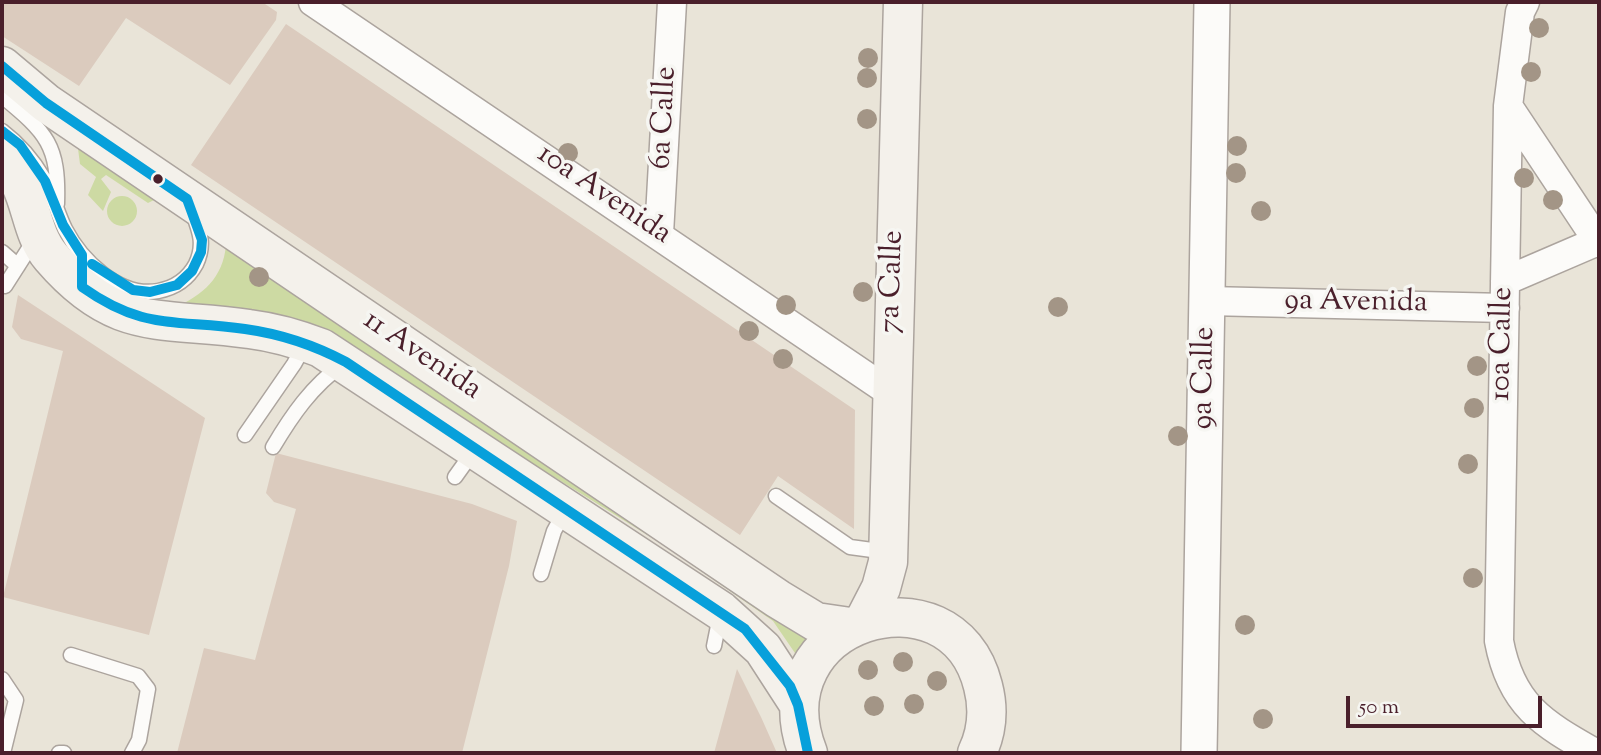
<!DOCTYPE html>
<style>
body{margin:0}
#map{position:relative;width:1601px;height:755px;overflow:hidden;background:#e9e4d8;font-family:"Sorts Mill Goudy",serif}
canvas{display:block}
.frame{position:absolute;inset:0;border:4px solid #4a1f2b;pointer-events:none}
.scale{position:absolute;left:1346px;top:696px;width:196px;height:32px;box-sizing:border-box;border:4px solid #4a1f2b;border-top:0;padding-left:9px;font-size:21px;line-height:24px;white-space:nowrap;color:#4a1f2b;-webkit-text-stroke:5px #f6f6f2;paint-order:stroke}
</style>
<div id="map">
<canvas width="1601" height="755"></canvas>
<div class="frame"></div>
<div class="scale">50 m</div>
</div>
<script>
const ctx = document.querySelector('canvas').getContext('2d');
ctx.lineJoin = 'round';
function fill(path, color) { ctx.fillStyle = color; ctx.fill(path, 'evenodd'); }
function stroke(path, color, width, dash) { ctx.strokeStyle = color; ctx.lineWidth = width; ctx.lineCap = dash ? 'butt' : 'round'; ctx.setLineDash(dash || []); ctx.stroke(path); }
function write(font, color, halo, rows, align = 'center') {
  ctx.font = font + ' "Sorts Mill Goudy",serif'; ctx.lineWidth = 7; ctx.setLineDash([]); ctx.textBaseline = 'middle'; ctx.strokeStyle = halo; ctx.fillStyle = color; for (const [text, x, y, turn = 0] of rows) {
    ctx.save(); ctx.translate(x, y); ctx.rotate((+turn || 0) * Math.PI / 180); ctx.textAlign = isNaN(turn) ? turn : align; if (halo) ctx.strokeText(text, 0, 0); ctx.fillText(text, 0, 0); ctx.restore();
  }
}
fill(new Path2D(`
 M77,141L134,180L154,200L148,203L106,175L101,179L111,192L103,211L88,195L96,177L80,164Z
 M107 211a15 15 0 1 1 30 0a15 15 0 1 1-30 0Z
 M226,245L811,634L797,656L773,621L665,546L458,417L332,331L276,316L174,308C203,295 223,278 226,245Z`), '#cddaa3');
fill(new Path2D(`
 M2,2H262L277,12L276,20L230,85L126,18L79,86L2,36Z
 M286,24L855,410L854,529L778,476L740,535L191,165Z
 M18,295L205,418L149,635L3,597L63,351L21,339L12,327Z
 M276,453L472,504L517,521L509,566L462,753H177L204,648L255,660L296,509L274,502L266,493Z
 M737,669L761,717L777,753H714Z`), '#dbcbbe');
const service = new Path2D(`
 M2,96C47,133 59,145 57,204
 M2,131C19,144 33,160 44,179C53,195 57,213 65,229C81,260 119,298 158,291C174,288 188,279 196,264C205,245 200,232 193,213
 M2,252L18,266
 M5,286L35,239
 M245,435L294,364L299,355V341
 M273,447C292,415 312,386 343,364
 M455,477L475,449
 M776,496L850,547L887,552
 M541,574L554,531L565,511
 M714,646L720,616
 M71,655L138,676L148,689L139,740L132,753
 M2,679L16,700L3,753
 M59,753H64`);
const minor = new Path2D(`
 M313,2L891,393
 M1525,2L1520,12L1508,106L1499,641C1511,705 1542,723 1595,753
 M1508,106L1599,243
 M659,234L672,2
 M1505,281L1598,241
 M1208,301L1505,308`);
const tertiary = new Path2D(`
 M1199,753L1212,2`);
const secondary = new Path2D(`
 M2,66L46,103L778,599L816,622L850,627
 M2,157C8,165 16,174 20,183C32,207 33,236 51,257C117,334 161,316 249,329C273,332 298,339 321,348L721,611L763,649L798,703
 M864,621L881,588L888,562L903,2
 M808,753C756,621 952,561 983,686C989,709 987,732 977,753`);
stroke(service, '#aca49e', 17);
stroke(minor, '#aca49e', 31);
stroke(tertiary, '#aca49e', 38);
stroke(secondary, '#aca49e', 41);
stroke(service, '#fcfbf9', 14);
stroke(minor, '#fcfbf9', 28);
stroke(tertiary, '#fcfbf9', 35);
stroke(secondary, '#f4f1eb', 38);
stroke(new Path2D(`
 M2,66L46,103L187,199L202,240L201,252L192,271L177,285L150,292L133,290L92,264
 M2,131L20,145L45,181L63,225L82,255V287C144,331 175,319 245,329C281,334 314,345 346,362L745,629L790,686L798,705L808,753`), '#07a0db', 10);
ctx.fillStyle = '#a39586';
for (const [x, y] of [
 [1539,28],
 [868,58],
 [1531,72],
 [867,78],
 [867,119],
 [1237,146],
 [568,153],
 [1236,173],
 [1524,178],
 [1553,200],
 [1261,211],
 [259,277],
 [863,292],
 [786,305],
 [1058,307],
 [749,331],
 [783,359],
 [1477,366],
 [1474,408],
 [1178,436],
 [1468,464],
 [1473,578],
 [1245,625],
 [903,662],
 [868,670],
 [937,681],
 [914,704],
 [874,706],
 [1263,719]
]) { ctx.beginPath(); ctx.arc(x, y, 10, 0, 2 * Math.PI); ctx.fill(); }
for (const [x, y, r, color] of [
 [158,179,6,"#4a1f2b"]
]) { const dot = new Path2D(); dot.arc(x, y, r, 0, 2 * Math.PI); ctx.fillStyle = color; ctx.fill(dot); stroke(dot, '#f6f6f2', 2.5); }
write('30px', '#4a1f2b', '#f6f6f2', [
 ["6a Calle",666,118,-87],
 ["10a Avenida",603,196,34],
 ["7a Calle",894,282,-88],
 ["9a Avenida",1356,304,1],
 ["10a Calle",1504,344,-89],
 ["11 Avenida",421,357,34],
 ["9a Calle",1206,378,-89]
]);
</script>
